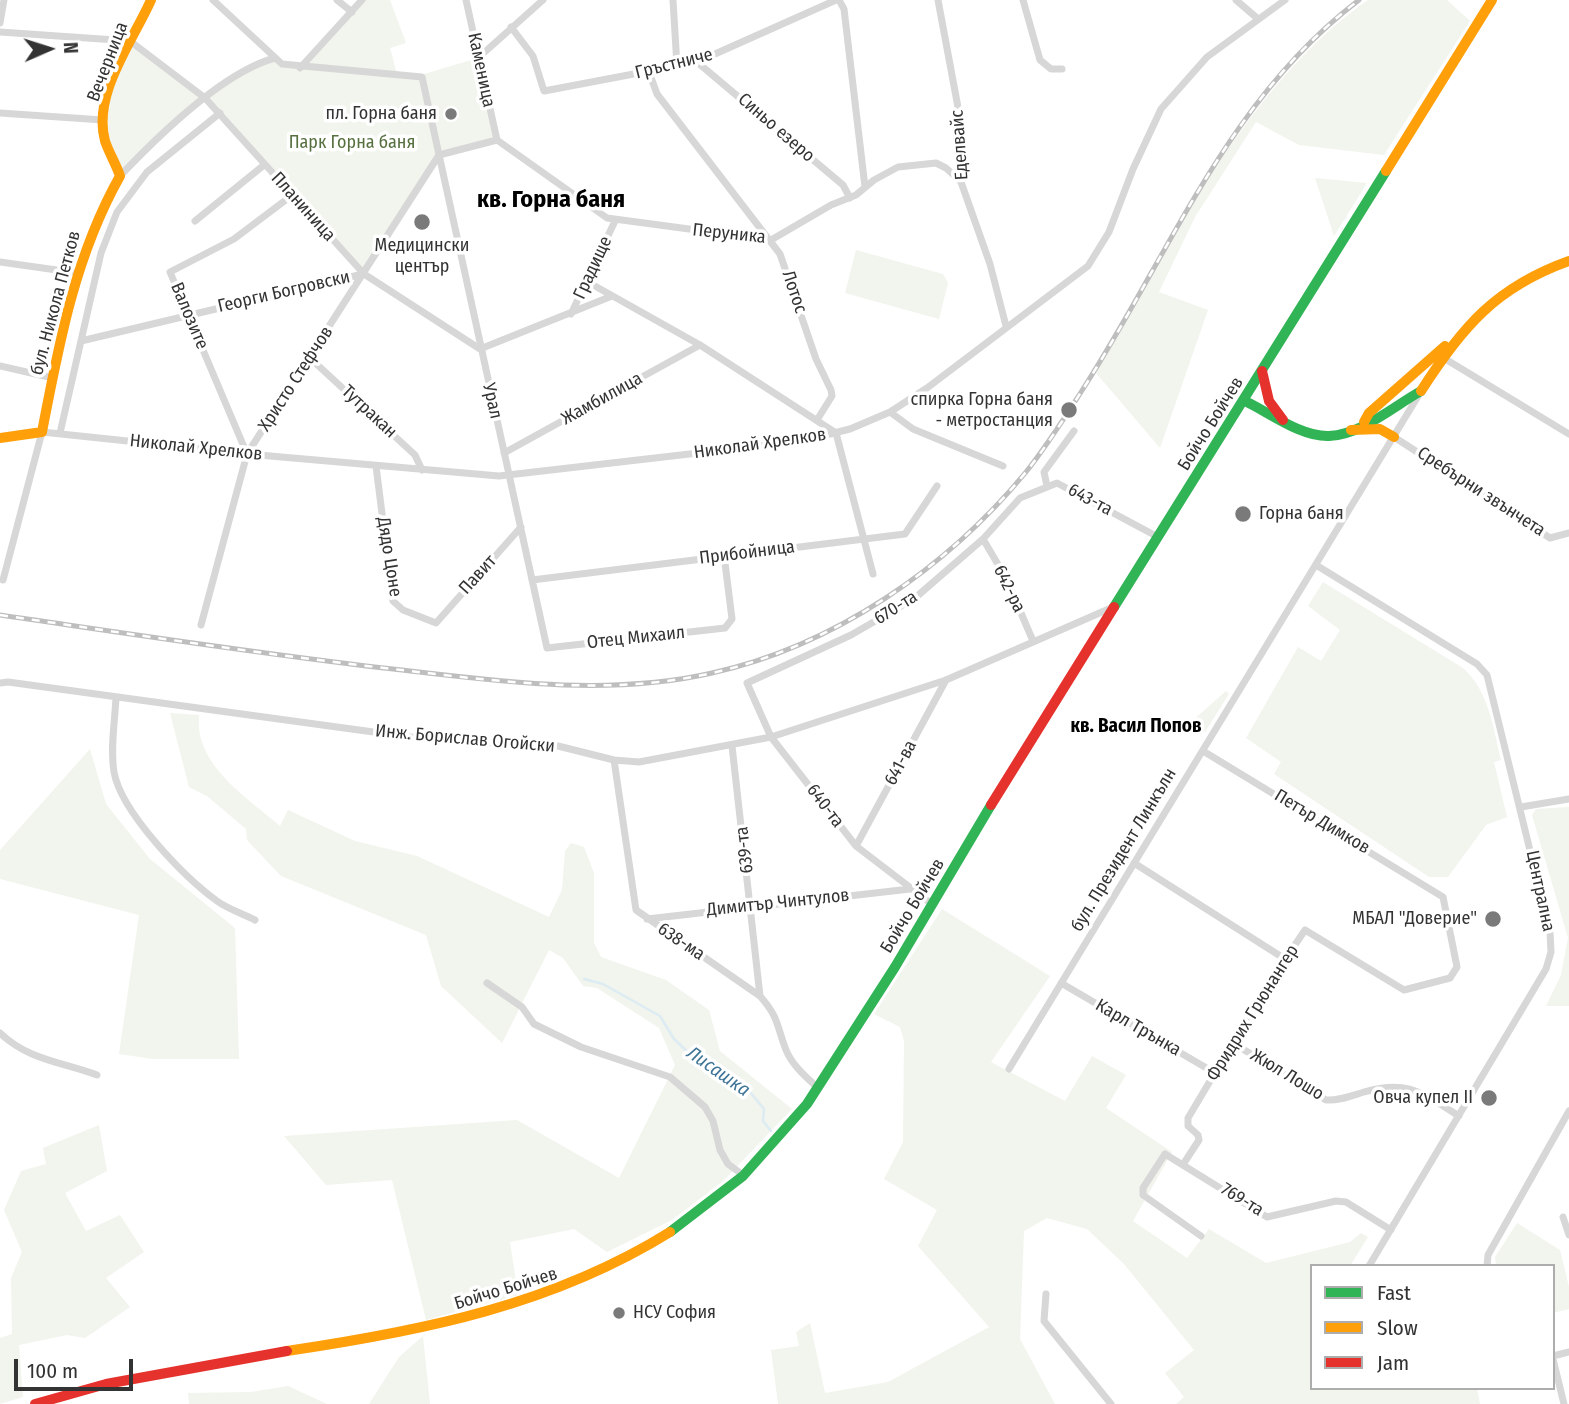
<!DOCTYPE html>
<meta charset="utf-8">
<style>
body{margin:0}
#map{position:relative;width:1569px;height:1404px;overflow:hidden;background:#fff;font-family:"Fira Sans Condensed",sans-serif}
canvas{display:block}
.legend{position:absolute;left:1310px;top:1264px;width:245px;height:126px;box-sizing:border-box;background:#fff;border:2px solid #adadad;margin:0;padding:9px 12px;list-style:none;font-size:21px;color:#333}
.legend li{display:flex;align-items:center;gap:14px;height:35px}
.legend b{width:35px;border:2px solid #adadad}
.north{position:absolute;left:14px;top:14px;width:70px;height:70px;-webkit-text-stroke:5px #fff;paint-order:stroke;rotate:87deg;font-size:19px;font-weight:700;line-height:28px;text-align:center;color:#333}
.north::after{content:'';display:block;margin:auto;width:24px;height:32px;background:#333;clip-path:polygon(50% 0,100% 100%,50% 72%,0 100%)}
.scale{position:absolute;left:14px;top:1359px;width:119px;height:32px;box-sizing:border-box;border:4px solid #333;border-top:0;padding-left:9px;font-size:21px;line-height:24px;white-space:nowrap;color:#333;-webkit-text-stroke:5px #fff;paint-order:stroke}
</style>
<div id="map">
<canvas width="1569" height="1404"></canvas>
<ul class="legend">
<li><b style="height:9px;background:#30b455"></b>Fast</li>
<li><b style="height:9px;background:#ff9f0a"></b>Slow</li>
<li><b style="height:9px;background:#e5322d"></b>Jam</li>
</ul>
<div class="north">N</div>
<div class="scale">100 m</div>
</div>
<script>
const ctx = document.querySelector('canvas').getContext('2d');
ctx.lineJoin = 'round';
function fill(path, color) { ctx.fillStyle = color; ctx.fill(path, 'evenodd'); }
function stroke(path, color, width, dash) { ctx.strokeStyle = color; ctx.lineWidth = width; ctx.lineCap = dash ? 'butt' : 'round'; ctx.setLineDash(dash || []); ctx.stroke(path); }
function write(font, color, halo, rows, align = 'center') {
  ctx.font = font + ' "Fira Sans Condensed",sans-serif'; ctx.lineWidth = 7; ctx.setLineDash([]); ctx.textBaseline = 'middle'; ctx.strokeStyle = halo; ctx.fillStyle = color; for (const [text, x, y, turn = 0] of rows) {
    ctx.save(); ctx.translate(x, y); ctx.rotate((+turn || 0) * Math.PI / 180); ctx.textAlign = isNaN(turn) ? turn : align; if (halo) ctx.strokeText(text, 0, 0); ctx.fillText(text, 0, 0); ctx.restore();
  }
}
fill(new Path2D(`
 M362,0H390L406,43L390,48L397,74L421,75L478,58L497,140L439,155L364,274L205,98L120,176L105,139L108,100L130,41L205,97L238,72L275,58L300,68Z
 M1368,0H1447L1470,21L1384,155L1299,145L1256,122L1195,217L1159,292L1208,310L1160,448L1096,373C1168,247 1247,84 1368,0Z
 M1315,178L1367,183L1334,236Z
 M856,250L943,274L948,283L939,319L845,293Z
 M1323,582L1463,668C1489,691 1493,728 1501,760L1494,762L1507,817L1486,825L1448,877H1429L1274,774L1281,762L1246,738L1298,647L1321,661L1340,630L1308,606Z
 M1226,691L1229,694L1205,732L1195,735L1191,731V722Z
 M170,713L199,715C194,765 247,797 280,826L288,810L355,841L417,856L549,917L562,890L565,851L571,843L584,847L594,873V943L601,957L666,980L709,1010L720,1051L792,1109L723,1181L672,1220L607,1252L574,1229L510,1242L518,1295L426,1320L392,1180L326,1185L284,1136L517,1120L619,1178L675,1065L659,1028L597,988L583,986L563,958L549,950L502,1043L441,986L426,935L281,876L247,840L246,829L207,796L189,787Z
 M90,749L106,804L150,859L235,928L239,1059H153L119,1054L139,915L0,879V850Z
 M1569,807V1006H1546L1561,975L1568,938L1532,815L1536,809Z
 M942,909L1050,976L991,1062L1065,1101L1092,1056L1126,1075L1106,1108L1172,1152L1133,1221L1187,1258L1209,1229L1266,1263L1350,1242L1361,1233L1368,1237L1350,1266H1312V1388H1477L1480,1404H1176L1184,1397L1165,1373L1194,1350L1124,1264L1087,1229L1047,1218L1024,1231L1020,1339L1055,1404H778L771,1350L799,1346L796,1332L810,1323L825,1393L888,1382L989,1327L918,1246L937,1210L884,1179L903,1142L904,1041L900,1027L874,1014Z
 M99,1125L107,1171L65,1193L86,1231L120,1215L144,1252L106,1278L130,1307L85,1338L67,1335L19,1345L23,1397L0,1404V1338L12,1334L11,1278L22,1252L4,1210L21,1171L46,1164L43,1148Z
 M1517,1223L1560,1250L1569,1287V1309L1553,1313V1266H1496L1495,1257Z
 M423,1336L430,1404H369L399,1357Z
 M288,1386L327,1404H189L188,1393L251,1392Z`), '#f1f5ed');
stroke(new Path2D(`
 M584,979L603,984L660,1016L674,1039L692,1056L728,1083L745,1086L764,1109L763,1121L771,1131`), '#ddebf3', 2.5);
stroke(new Path2D(`
 M213,0L282,64L422,77L547,648L725,628L732,619L724,555
 M337,0L352,12
 M466,0L497,140
 M673,0L677,66
 M839,0L844,9L865,187
 M938,0L960,118L961,182L990,264L1006,326
 M1023,0L1040,60L1051,69H1062
 M1236,0L1257,18
 M0,23L4,0
 M511,27L533,56L544,91L697,62L836,0
 M0,32L130,41L205,98L364,274L480,349
 M478,58L543,0
 M697,62L843,185L850,198
 M300,68L362,0
 M649,72L657,94L780,254L816,359L831,390L832,396L817,420
 M0,113L103,120
 M497,140L607,218L771,240L831,205L856,195L874,180L898,167L936,163L946,168L961,182
 M439,155L497,140
 M120,176C157,137 223,72 275,58
 M195,221L264,165
 M0,262L78,273
 M586,281L700,345L836,433
 M571,314L615,221
 M81,341L363,274
 M480,349L612,296
 M1442,357L1569,434
 M310,358L415,455L422,470
 M0,366L53,378
 M890,412L913,429L1003,466
 M60,433L101,253L117,212L147,172L220,113
 M836,433L873,574
 M1394,437L1550,538L1569,533
 M504,453L700,345
 M247,454L170,272L234,239L291,196
 M376,466L393,601L403,610L436,623L521,527
 M1047,486L1044,472L1074,431
 M983,539L1006,578L1033,641
 M1316,565L1477,664L1487,675L1550,932L1551,952L1546,969L1369,1266
 M3,580L42,432L270,456L499,476L802,441L850,429L890,412L927,388L1088,266L1109,232L1133,169L1161,109L1207,57L1285,0
 M532,580L905,534L937,486
 M201,625L247,454L439,155
 M0,683L8,682L432,740L558,746L614,760L639,762L771,737L946,680L1111,608
 M116,697C115,721 110,748 114,772C121,812 184,877 217,901C228,909 243,914 255,920
 M732,746L760,996
 M614,760L636,910L760,996C780,1019 776,1025 786,1050C792,1065 806,1077 818,1088
 M1521,807L1569,799
 M856,846L946,680
 M1134,863L1285,959
 M933,905L856,846L771,737L747,683L851,635L915,598L983,539L1020,498L1057,483L1158,537
 M647,919L910,889
 M487,983L522,1007L534,1024L581,1047L670,1077L705,1107L713,1121L720,1150L728,1164L743,1175
 M1061,983L1215,1073
 M0,1033C28,1060 62,1062 97,1075
 M1233,1043L1326,1100C1339,1101 1351,1096 1364,1092C1408,1079 1422,1093 1459,1116
 M1009,1069L1420,393
 M1184,1163L1199,1140L1198,1135L1188,1126V1118L1262,994L1305,930L1404,990L1450,978L1457,967L1443,897L1203,751
 M1563,1217L1569,1235
 M1201,1236L1143,1195V1188L1165,1154L1267,1217L1336,1201L1346,1202L1391,1230
 M1487,1266L1488,1255L1569,1111
 M1046,1294L1044,1321L1111,1404
 M1553,1356L1569,1352
 M1553,1359L1564,1404`), '#d7d7d7', 7);
stroke(new Path2D(`
 M1245,401C1270,413 1301,437 1329,436C1361,435 1394,406 1421,391
 M1114,607L1386,171
 M670,1232L743,1176L807,1104L895,967L991,805`), '#30b455', 10);
stroke(new Path2D(`
 M1386,171L1492,0
 M1421,391C1462,327 1496,287 1569,261
 M1364,422L1369,413L1445,346
 M1351,430L1380,429L1394,437
 M0,438L42,432C59,343 75,256 120,176C116,164 109,153 105,141C92,94 133,41 151,0
 M287,1351C422,1331 553,1305 670,1232`), '#ff9f0a', 10);
stroke(new Path2D(`
 M1262,371L1269,401L1283,420
 M991,805L1114,607
 M35,1404L106,1384L287,1351`), '#e5322d', 10);
const rail = new Path2D(`
 M0,615C131,634 261,654 393,669C496,681 608,697 712,673C834,646 947,568 1026,472C1047,446 1065,417 1083,389C1170,254 1227,100 1359,0`);
stroke(rail, '#bebebe', 5);
stroke(rail, '#fff', 2.5, [8]);
for (const [x, y, r, color] of [
 [451,114,7,"#7a7a7a"],
 [422,222,9,"#7a7a7a"],
 [1069,410,9,"#7a7a7a"],
 [1243,514,9,"#7a7a7a"],
 [1493,919,9,"#7a7a7a"],
 [1489,1098,9,"#7a7a7a"],
 [619,1313,7,"#7a7a7a"]
]) { const dot = new Path2D(); dot.arc(x, y, r, 0, 2 * Math.PI); ctx.fillStyle = color; ctx.fill(dot); stroke(dot, '#fff', 2.5); }
write('18px', '#333', '#fff', [
 ["Вечерница",108,62,-69],
 ["Гръстниче",674,64,-14],
 ["Каменица",481,70,78],
 ["Синьо езеро",776,128,41],
 ["Еделвайс",960,145,-94],
 ["Планиница",303,207,48],
 ["Перуника",729,234,6],
 ["Градище",593,268,-65],
 ["Георги Богровски",284,292,-13],
 ["Лотос",794,292,71],
 ["бул. Никола Петков",56,303,-75],
 ["Валозите",189,316,67],
 ["Христо Стефчов",296,379,-57],
 ["Жамбилица",602,399,-29],
 ["Урал",492,401,77],
 ["Тутракан",369,412,43],
 ["Бойчо Бойчев",1211,424,-58],
 ["Николай Хрелков",760,444,-8],
 ["Николай Хрелков",196,448,6],
 ["Сребърни звънчета",1481,492,33],
 ["643-та",1090,500,28],
 ["Прибойница",747,553,-7],
 ["Дядо Цоне",389,557,81],
 ["Павит",478,575,-48],
 ["642-ра",1009,589,64],
 ["670-та",896,608,-32],
 ["Отец Михаил",636,638,-6],
 ["Инж. Борислав Огойски",465,739,5],
 ["641-ва",901,763,-62],
 ["640-та",825,806,53],
 ["Петър Димков",1322,822,31],
 ["639-та",745,850,-97],
 ["бул. Президент Линкълн",1124,850,-59],
 ["Централна",1540,891,78],
 ["Димитър Чинтулов",778,903,-6],
 ["Бойчо Бойчев",913,906,-59],
 ["638-ма",681,942,34],
 ["Фридрих Грюнангер",1253,1013,-58],
 ["Карл Трънка",1138,1028,30],
 ["Жюл Лошо",1287,1075,31],
 ["769-та",1242,1200,32],
 ["Бойчо Бойчев",506,1289,-17]
]);
write('18px', '#333', '#fff', [
 ["пл. Горна баня",437,114],
 ["Медицински",422,246,"center"],
 ["център",422,267,"center"],
 ["спирка Горна баня",1053,400],
 ["- метростанция",1053,421],
 ["Горна баня",1259,514,"left"],
 ["МБАЛ \"Доверие\"",1477,919],
 ["Овча купел II",1473,1098],
 ["НСУ София",633,1313,"left"]
], 'right');
write('18px', '#56703f', '#fff', [
 ["Парк Горна баня",352,143]
]);
write('bold 19px', '#000', '#fff', [
 ["кв. Васил Попов",1136,727]
]);
write('italic 19px', '#3f7597', '#fff', [
 ["Лисашка",718,1072,35]
]);
write('bold 24px', '#000', '#fff', [
 ["кв. Горна баня",551,200]
]);
</script>
